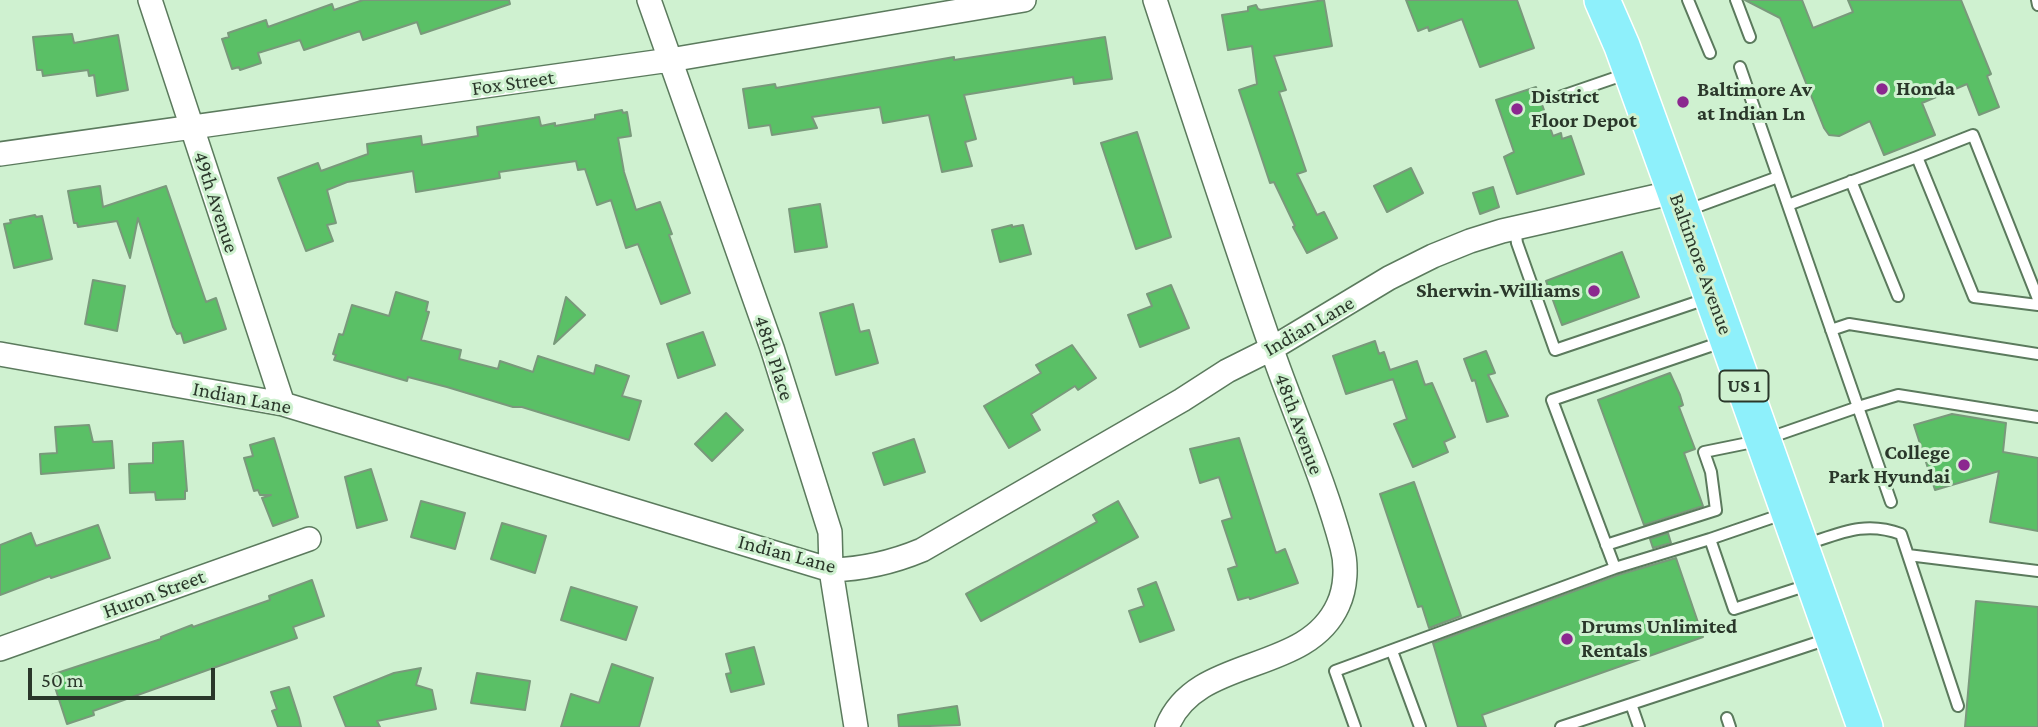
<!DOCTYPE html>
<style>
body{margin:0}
#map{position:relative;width:2038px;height:727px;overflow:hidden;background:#cff1d0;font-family:"Crimson Pro",serif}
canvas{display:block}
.scale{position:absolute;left:28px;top:668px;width:187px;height:32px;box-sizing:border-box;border:4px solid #2a372a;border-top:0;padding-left:9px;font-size:21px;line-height:24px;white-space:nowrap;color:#2a372a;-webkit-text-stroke:5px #cff1d0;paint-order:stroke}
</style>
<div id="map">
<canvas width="2038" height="727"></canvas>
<div class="scale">50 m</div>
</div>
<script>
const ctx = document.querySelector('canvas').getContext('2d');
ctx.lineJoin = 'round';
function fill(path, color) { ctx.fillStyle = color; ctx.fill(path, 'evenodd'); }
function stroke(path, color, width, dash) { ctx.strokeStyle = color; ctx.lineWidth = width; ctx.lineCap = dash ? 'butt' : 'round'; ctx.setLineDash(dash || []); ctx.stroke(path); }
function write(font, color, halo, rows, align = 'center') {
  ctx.font = font + ' "Crimson Pro",serif'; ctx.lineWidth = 6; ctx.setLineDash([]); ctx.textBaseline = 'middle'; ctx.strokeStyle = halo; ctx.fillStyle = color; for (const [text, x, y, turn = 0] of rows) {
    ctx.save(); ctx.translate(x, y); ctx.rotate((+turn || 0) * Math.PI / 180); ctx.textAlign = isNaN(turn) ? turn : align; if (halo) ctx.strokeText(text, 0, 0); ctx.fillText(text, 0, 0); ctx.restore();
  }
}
const building = new Path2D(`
 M363,0H509L510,4L421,34L417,22L363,40L360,31L304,50L300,40L258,53L261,63L240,70L239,67L232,69L222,39L229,37L228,33L266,20L268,27L332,4L334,10Z
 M1324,0L1332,46L1274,56L1286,90L1279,92L1306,171L1297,174L1317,215L1324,212L1337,238L1307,253L1293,227L1295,226L1274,182L1270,183L1239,90L1257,84L1252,46L1228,50L1222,15L1248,11V7L1256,5L1258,9L1261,10Z
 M1406,0H1517L1534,48L1480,67L1462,19L1429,31L1428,27L1418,31Z
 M1745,0H1802L1813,28L1853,12L1848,0H1961L1991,74L1987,76L1999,107L1979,115L1967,84L1922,103L1935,135L1884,155L1870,121L1839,136L1829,135L1824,128L1780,18Z
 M72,34L74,43L118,35L128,90L97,96L94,75L89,76L88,70L43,76L42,70H37L33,37Z
 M1105,37L1112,79L1074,84L1073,77L964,95L976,139L965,142L972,166L942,172L929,115L883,123L880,107L812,117L817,128L772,135L770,125L749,128L743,89L775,84L776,88L954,57V60Z
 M1536,87L1553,136L1561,133L1562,139L1571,136L1584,174L1517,194L1504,157L1514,152L1496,100Z
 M622,110L623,113L627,112L631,136L618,138L624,172L636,210L660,202L672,234L669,235L690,293L661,304L638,244L626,248L611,200L597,205L585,169L578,170L576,161L499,172L500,178L416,192L413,171L347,182L327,190L336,223L327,225L333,241L306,251L278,178L318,163L321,171L368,154L367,144L421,136L422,145L478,136L477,127L539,117L541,126L555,123V126L595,119V115Z
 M1137,132L1171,237L1136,249L1101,143Z
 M1411,168L1423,193L1387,212L1374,186Z
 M100,186L103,207L166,186L206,302L216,298L226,329L184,343L181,333L177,334L173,327L138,218L130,258L117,221L78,227L77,223H74L68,191Z
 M1493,187L1499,207L1480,214L1473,193Z
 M820,204L827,247L795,252L789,209Z
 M35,215L36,217L42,216L52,259L14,268L4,224L11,223L10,220Z
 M1012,225V227L1023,225L1031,254L1000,262L992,230Z
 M1622,252L1639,297L1562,325L1546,281Z
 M93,280L125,286L117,331L85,324Z
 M1171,285L1189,328L1140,347L1128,315L1152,306L1147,294Z
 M396,292L428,302L426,311L429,312L421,340L461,350L459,359L498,369L500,361L533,372L538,356L594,374L596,365L629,376L622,396L641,401L629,440L522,407H513L447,387L408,377L407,381L334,360L336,355L333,354L339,334L343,335L352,305L389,316Z
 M566,297L585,315L554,344Z
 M853,304L860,332L869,330L878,363L836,375L820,313Z
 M703,332L715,365L678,378L667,344Z
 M1375,341L1379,354L1384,352L1390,370L1417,361L1425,385L1432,383L1455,437L1444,442L1448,452L1413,467L1394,424L1407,419L1393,379L1346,394L1333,356Z
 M1072,345L1096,378L1078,390L1075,386L1031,414L1040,430L1009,448L984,406L1041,373L1036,365Z
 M1486,351L1495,373L1488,375L1508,416L1487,422L1475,380L1472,381L1464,359Z
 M1670,373L1680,395L1683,405L1679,407L1695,449L1684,453L1703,506L1644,525L1598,400Z
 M726,413L743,430L712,461L695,444Z
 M1952,414L2006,423L2003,452L2038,458V531L1990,522L1999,471L1935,490L1914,425Z
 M89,425L93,442L112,441L114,468L41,474L40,454L57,453L55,427Z
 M274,438L298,517L273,526L262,498L271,495H260L258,490L254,491L244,458L253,456L250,445Z
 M1239,438L1276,553L1285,549L1298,583L1250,599L1249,597L1238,600L1228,569L1237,566L1222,521L1232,518L1219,477L1200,483L1190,449Z
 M914,439L925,472L884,485L873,453Z
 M183,441L187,491H185V499L156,500L155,492L130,493L129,464L153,463V443Z
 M371,469L387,520L357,528L345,477Z
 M1414,482L1461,616L1429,628L1422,606L1418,607L1380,494Z
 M421,501L465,513L455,549L411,537Z
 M1118,501L1138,537L981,621L966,594L1097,522L1093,515Z
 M502,523L546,536L535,573L491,559Z
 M98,525L110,558L51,578L50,576L0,595V545L31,533L36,546Z
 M1668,533L1671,543L1653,548L1650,539Z
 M1676,558L1703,637L1482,715L1486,727H1458L1433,643L1618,575Z
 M312,580L324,616L293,627L297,638L93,711L94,715L67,724L51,675L161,639V637L192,625L193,627L270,600L269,596Z
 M1156,582L1174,630L1140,642L1129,611L1144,606L1138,589Z
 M571,587L637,607L626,640L561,620Z
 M1976,601L2038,607V727H1965Z
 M754,647L764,684L731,692L726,674L731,673L726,654Z
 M612,664L653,678L639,727H561L571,694L599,703Z
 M421,668L416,685L432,690L436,709L377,721L380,727H346L334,697L394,673Z
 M477,673L530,681L525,710L471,703Z
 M289,687L299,718L301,727H278L272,711L277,709L271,692Z
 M957,706L960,725L899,727L898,715Z`);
fill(building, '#5ac066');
stroke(building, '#79997b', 2);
const lane = new Path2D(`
 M1688,0L1710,53
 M1736,0L1750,37
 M2037,0L2038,5
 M1740,67L1858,407L1898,395L2038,417
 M1562,96L1629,73
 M1851,181L1898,296
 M1788,205L1917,157
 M1688,210L1778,177
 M1515,229L1517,243L1555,350L1709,298
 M2038,299L1973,135L1917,157L1974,297L2038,305
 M1831,330L1849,324L2038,354
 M1783,514L1710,539L1734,609L1811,584
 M1606,545L1716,510L1711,472L1704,452L1763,440L1858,407L1891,502
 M1804,545C1839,534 1864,520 1901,534L1958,706
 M1908,555L2038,571
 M1615,568L1552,400L1722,342
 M1392,651L1420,727
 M1727,718L1730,727
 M1355,727L1335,671L1615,568L1710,539
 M1561,727L1631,704
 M1639,727L1631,704L1828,639`);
const street = new Path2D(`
 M150,0L283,404
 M649,0L772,348L830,532L831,570L856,727
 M1155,0C1193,116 1231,232 1271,347C1294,414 1324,479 1342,547C1347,565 1346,588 1338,605C1306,676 1196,654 1167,727
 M0,154L670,60L1024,0
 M0,354L283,404L831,570C864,569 891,563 922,550L1182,400L1227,371L1271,349L1389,278L1433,256L1470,241L1502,231L1675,192
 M0,649L309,539`);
const primary = new Path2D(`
 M1602,0L1622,46L1675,192L1865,727`);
stroke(lane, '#5b7a5d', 14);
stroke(street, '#5b7a5d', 26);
stroke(primary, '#fff', 38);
stroke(lane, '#fff', 10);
stroke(street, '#fff', 23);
stroke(primary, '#8ef0fb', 35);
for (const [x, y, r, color] of [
 [1882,89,7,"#8b288f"],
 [1683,102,7,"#8b288f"],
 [1517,109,7,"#8b288f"],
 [1594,291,7,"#8b288f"],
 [1964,465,7,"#8b288f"],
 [1567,639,7,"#8b288f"]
]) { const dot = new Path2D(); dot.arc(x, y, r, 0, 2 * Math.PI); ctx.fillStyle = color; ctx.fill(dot); stroke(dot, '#cff1d0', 2.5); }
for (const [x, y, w] of [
 [1744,386,49]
]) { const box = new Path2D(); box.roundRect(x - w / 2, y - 15.5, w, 31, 5); ctx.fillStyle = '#cff1d0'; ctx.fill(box); stroke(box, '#2a372a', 2); }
write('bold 19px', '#2a372a', null, [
 ["US 1",1744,386]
]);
write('21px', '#2a372a', '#cff1d0', [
 ["Fox Street",513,83,-8],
 ["49th Avenue",216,202,72],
 ["Baltimore Avenue",1701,264,70],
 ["Indian Lane",1309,326,-30],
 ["48th Place",774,358,72],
 ["Indian Lane",242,398,11],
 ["48th Avenue",1299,424,70],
 ["Indian Lane",787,554,15],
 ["Huron Street",154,594,-20]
]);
write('bold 21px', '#2a372a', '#cff1d0', [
 ["Honda",1896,89],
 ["Baltimore Av",1697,90],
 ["at Indian Ln",1697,114],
 ["District",1531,97],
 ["Floor Depot",1531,121],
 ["Sherwin-Williams",1580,291,"right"],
 ["College",1950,453,"right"],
 ["Park Hyundai",1950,477,"right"],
 ["Drums Unlimited",1581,627],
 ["Rentals",1581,651]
], 'left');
</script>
